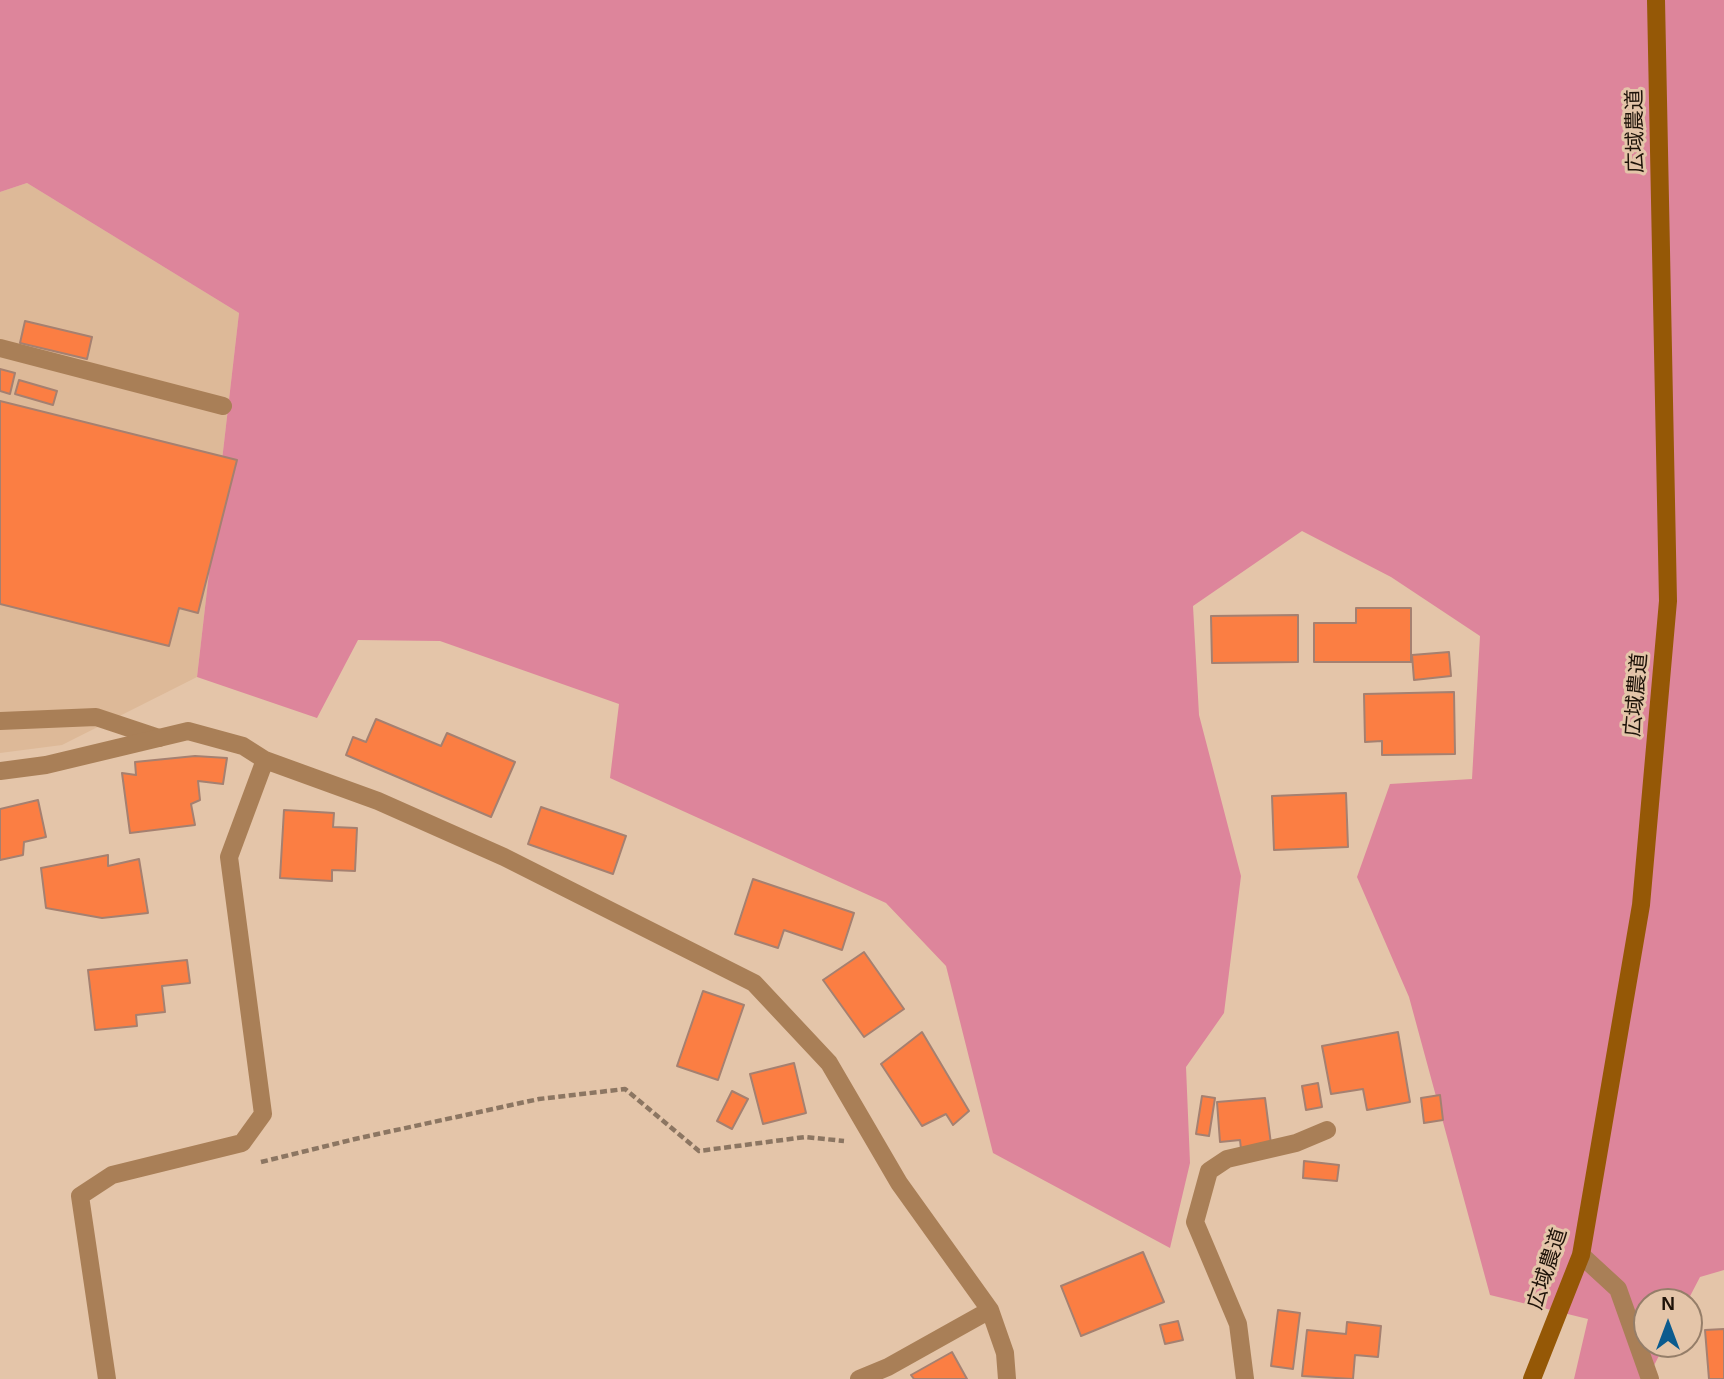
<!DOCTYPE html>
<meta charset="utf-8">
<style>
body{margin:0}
#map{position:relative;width:1724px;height:1379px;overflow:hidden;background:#e4c5a9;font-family:Helvetica,sans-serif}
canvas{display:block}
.north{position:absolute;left:1633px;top:1288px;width:70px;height:70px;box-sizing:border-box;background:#e4c5a9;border:2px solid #957e69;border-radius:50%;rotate:0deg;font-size:19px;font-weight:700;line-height:28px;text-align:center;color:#1e1309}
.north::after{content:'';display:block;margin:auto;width:24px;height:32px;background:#0b5b8e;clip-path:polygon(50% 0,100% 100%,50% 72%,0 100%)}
</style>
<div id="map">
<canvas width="1724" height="1379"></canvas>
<div class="north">N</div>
</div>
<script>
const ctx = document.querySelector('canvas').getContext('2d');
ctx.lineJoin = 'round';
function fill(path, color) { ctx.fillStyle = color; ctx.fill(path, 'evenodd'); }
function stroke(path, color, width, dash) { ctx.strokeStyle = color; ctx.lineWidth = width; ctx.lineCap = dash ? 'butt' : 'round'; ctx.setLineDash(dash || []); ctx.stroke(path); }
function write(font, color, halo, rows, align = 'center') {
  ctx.font = font + ' Helvetica,"Noto Sans JP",sans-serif'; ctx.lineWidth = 6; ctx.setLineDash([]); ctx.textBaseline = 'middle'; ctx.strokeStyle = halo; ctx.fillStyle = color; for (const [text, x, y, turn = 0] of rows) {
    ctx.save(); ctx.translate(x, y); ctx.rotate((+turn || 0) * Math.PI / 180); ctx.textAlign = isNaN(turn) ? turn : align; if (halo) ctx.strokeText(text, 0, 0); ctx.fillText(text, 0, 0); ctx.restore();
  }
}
fill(new Path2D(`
 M27,183L239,313L197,677L62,745L0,753V192Z`), '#ddb998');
fill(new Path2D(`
 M0,0H1724V1270L1700,1277L1687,1302H1647V1344H1665L1647,1379H1574L1588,1319L1490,1295L1409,997L1357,877L1390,784L1472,779L1480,636L1391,577L1302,531L1193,606L1199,715L1241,876L1224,1013L1186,1067L1190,1163L1170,1248L993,1153L946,966L886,903L610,778L619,704L440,641L358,640L317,718L197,677L239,313L27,183L0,192Z`), '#dd859b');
const building = new Path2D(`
 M25,321L92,337L87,359L20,343Z
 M0,369L15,373L10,394L0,391Z
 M19,380L57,391L53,405L15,394Z
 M0,401L237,460L198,613L179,608L169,646L0,604Z
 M1356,608H1411V662H1314V623H1356Z
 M1298,615V662L1212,663L1211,616Z
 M1449,652L1451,676L1414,680L1412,655Z
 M1454,692L1455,754L1382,755V741L1365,742L1364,694Z
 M376,719L441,746L447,733L515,762L491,817L346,755L353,737L366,742Z
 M195,756L227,758L223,784L198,781L200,800L191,804L195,825L130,833L122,773L136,775L135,762Z
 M1346,793L1348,847L1274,850L1272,796Z
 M38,800L46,837L24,842L23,855L0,860V809Z
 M541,807L626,836L613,874L528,844Z
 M284,810L334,813L333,827L357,828L355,871L332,870V881L280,878Z
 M108,855V866L139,859L148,913L102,918L46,908L41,868Z
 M753,879L854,913L842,950L784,930L778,948L735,934Z
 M864,952L904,1009L864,1037L823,980Z
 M187,960L190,983L162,986L165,1012L136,1015L137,1026L95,1030L88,970Z
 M703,991L744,1005L718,1080L677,1066Z
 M922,1032L969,1111L953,1125L946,1114L922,1126L881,1064Z
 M1398,1032L1410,1102L1367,1110L1363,1089L1331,1094L1322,1046Z
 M794,1063L806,1113L763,1124L750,1074Z
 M1318,1083L1322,1107L1306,1110L1302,1086Z
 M732,1091L748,1099L732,1129L717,1121Z
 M1440,1095L1443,1120L1424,1123L1421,1098Z
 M1202,1096L1215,1098L1209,1136L1196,1134Z
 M1265,1098L1271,1144L1241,1149L1240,1140L1220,1142L1217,1102Z
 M1304,1161L1339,1165L1337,1181L1303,1178Z
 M1143,1252L1164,1302L1081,1336L1061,1286Z
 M1278,1310L1300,1313L1293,1369L1271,1366Z
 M1178,1321L1183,1340L1165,1344L1160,1325Z
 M1347,1322L1381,1326L1378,1357L1355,1355L1353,1379L1302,1376L1307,1330L1346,1334Z
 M1724,1329V1379H1709L1705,1330Z
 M952,1352L967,1379H914L911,1375Z`);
fill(building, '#fb7e43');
stroke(building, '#a58070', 2);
stroke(new Path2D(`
 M261,1162L355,1139L539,1099L625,1089L699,1151L805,1137L844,1141`), '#8c7662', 4.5, [7, 3.5]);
stroke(new Path2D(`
 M0,348L223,406
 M0,721L96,717L159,738`), '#a97f57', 18);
stroke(new Path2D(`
 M0,771L46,765L188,731L243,746L265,760L378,801L504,857L754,983L829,1063L899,1183L990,1310L1005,1353L1007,1379
 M1581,1255L1618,1289L1650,1379
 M107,1379L80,1196L112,1175L242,1143L263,1114L229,857L265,760
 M859,1379L888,1367L990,1310
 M1245,1379L1238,1324L1195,1222L1209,1171L1227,1159L1296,1143L1327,1130`), '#a97f57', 18);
stroke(new Path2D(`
 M1532,1379L1581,1255L1641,905L1668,601L1656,0`), '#955806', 18);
write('21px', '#1e1309', '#e4c5a9', [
 ["広域農道",1636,131,-91],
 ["広域農道",1637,695,-85],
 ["広域農道",1548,1269,-72]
]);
</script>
